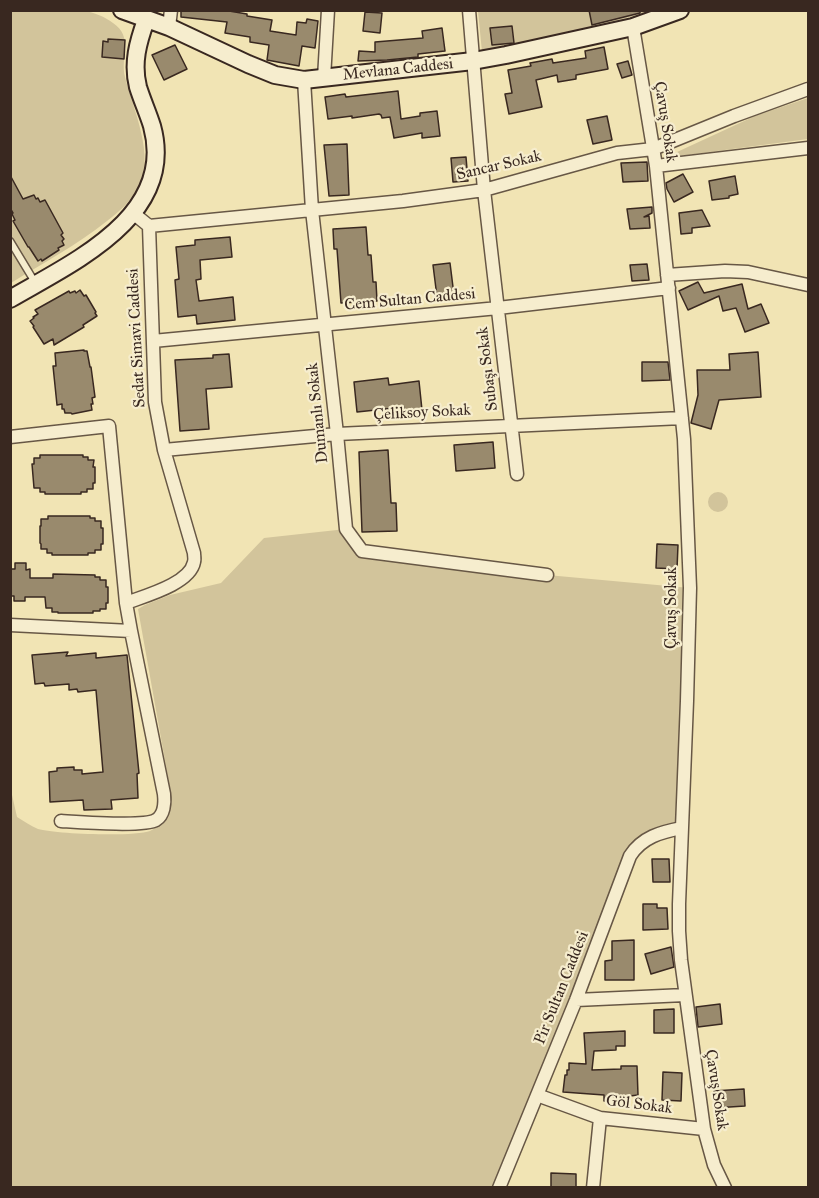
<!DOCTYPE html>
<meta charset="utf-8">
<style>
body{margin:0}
#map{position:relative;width:819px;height:1198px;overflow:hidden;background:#f1e4b4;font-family:"IM FELL Great Primer",serif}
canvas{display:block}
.frame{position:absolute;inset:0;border:12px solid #392820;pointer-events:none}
</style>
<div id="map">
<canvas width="819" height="1198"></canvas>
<div class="frame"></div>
</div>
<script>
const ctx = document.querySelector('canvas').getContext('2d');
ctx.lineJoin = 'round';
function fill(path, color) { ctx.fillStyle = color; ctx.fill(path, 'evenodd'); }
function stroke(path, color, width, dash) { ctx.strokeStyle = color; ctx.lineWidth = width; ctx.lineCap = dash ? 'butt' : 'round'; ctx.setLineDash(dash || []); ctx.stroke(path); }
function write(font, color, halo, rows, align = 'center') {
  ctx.font = font + ' "IM FELL Great Primer",serif'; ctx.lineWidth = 4.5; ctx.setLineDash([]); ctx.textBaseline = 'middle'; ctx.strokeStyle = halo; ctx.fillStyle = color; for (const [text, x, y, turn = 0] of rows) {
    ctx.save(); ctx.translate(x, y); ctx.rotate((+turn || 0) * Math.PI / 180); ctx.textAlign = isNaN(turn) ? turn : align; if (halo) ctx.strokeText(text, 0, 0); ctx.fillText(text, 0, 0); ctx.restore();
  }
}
fill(new Path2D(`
 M10,11C27,11 44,11 61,11C68,11 76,10 84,11C94,12 105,17 113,23C134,37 120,57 125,77C133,109 156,157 138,188C130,202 119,212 107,221C77,245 43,263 11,283Z
 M478,11H652L557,37L482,52Z
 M808,98V139L664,158L755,116Z
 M708 502a10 10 0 1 1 20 0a10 10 0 1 1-20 0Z
 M346,529L362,551L547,575L690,588L682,828L642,842L499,1187H11L10,786L17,817C24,821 31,826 38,829C55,834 134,837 150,831C157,828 167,818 169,811C172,802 169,792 169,783L138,609L145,605L170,595L221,583L264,538Z`), '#d2c49b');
const building = new Path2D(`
 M181,10H223L247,14V16L272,20L270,31L296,35L297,22L306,23L307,19L318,21L315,48L302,46L299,66L267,60L269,45L250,42V37L225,33L227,22L181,17Z
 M589,10H640V13L592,25Z
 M365,12L382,13L380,33L363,31Z
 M512,26L514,43L492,45L490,28Z
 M442,28L445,51L418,54V57L387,60L358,61L359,51L375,52V42L423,38L422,31Z
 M108,39L125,40L124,59L102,57L103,41L108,42Z
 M175,45L187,69L164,80L152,55Z
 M604,47L608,69L576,75V79L558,82L557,75L536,80L542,107L509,114L505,94L512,93L508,70L531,66L530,63L552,59L553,63L586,58L585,51Z
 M628,61L632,75L622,78L617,64Z
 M398,91L401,119L420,116V113L437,111L440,136L422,138V133L394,138L390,117L382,118L381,115L379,114L352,118V116L328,119L325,97L345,94L346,97Z
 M607,116L612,140L593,144L587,120Z
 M347,144L349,195L329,196L324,145Z
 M466,157L468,181L453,182L451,158Z
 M647,162L648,181L623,182L621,163Z
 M683,174L693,192L674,202L667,189L666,183Z
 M10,175L23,199L34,195L36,199L38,198L40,202L45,200L63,233L61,235L64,239L62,241L64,245L58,248L59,250L42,261L41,259L38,261L29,247H28L13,221L15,220L12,214L13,213L10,208Z
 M735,176L738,194L729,196V198L712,200L709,181Z
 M652,207V213L644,217L649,216L650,228L630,229L627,209Z
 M702,210L710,226L692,228V233L681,234L679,213Z
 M366,227L368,255H371L373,282H376L377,301L341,303L337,249H334L333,229Z
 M230,237L232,257L200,260L201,279L196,280L199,301L233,297L235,320L197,324L196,315L178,317L175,280L179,279L176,247L195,245V240Z
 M450,263L454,295L437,297L433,265Z
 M647,264L649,280L632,281L630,265Z
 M698,282L704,293L742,284L748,309L761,304L769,323L745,332L736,308L723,311L719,296L688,310L679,291Z
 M80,290L84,296L86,295L96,312L95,313L97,316L83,325L84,327L54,345L53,339L44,344L33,327L34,326L30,321L34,318L33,317L38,314L35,310L69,291L70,293L75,291L76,293Z
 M84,350V351H87L90,367H91L95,397L92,398L93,404H91L92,410L72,414L71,413H65L64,409H62V404L57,405L53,366H56L55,353Z
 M758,352L761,397L719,400L711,429L691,423L698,395L697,370H730L729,354Z
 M229,354L232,387L206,389L209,429L180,431L175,360L213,358V355Z
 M642,362H668L670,380L642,381Z
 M388,378L389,385L419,381L422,410L404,412V407L357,412L354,382Z
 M493,442L495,468L456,471L454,445Z
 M388,450L391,503H396L397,531L362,532L359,452Z
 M40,455H83V457H88V460H94L93,467H95V483H93V489H87V492H81V494H45V492H40V488H34L32,464H34V458H40Z
 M48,516H90V518H95V521H101V528H103V544H101V550H95V553H88V555H52V553H47V549H41V544L40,543V526H41V519H48Z
 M657,544L678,545L677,569L656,568Z
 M15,563H26V570L30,569V578H53V574L95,575V577H100V580H106V587H108V603H106V609H100V611H93V613H58V612H52V608H46L45,597H25V601H14V596H10V569H15Z
 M68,652L66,656L96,653V658L127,655L139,773L137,774L138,798L111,800L112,809L84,810L83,800L50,802L49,772L57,771V768L74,767V770H82V774L103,772L96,690L78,692L77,689L69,690V684L45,686L44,683L35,684L32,655Z
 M652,859H669L670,882H653Z
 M643,904H657V908H667L668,929L643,930Z
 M634,940V980H605V961L612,960V941Z
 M671,947L674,967L651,974L645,954Z
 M720,1004L722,1024L698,1027L696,1007Z
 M674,1009V1033H654V1010Z
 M625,1031V1046H616V1050L594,1051L592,1070L621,1069V1066H637L638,1095L630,1096V1100L604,1101V1095L563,1092L565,1075H567V1070H569V1063L586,1064L584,1033Z
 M663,1072L682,1073L681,1101L662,1100Z
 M744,1089L745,1106L714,1108V1091Z
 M551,1173L576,1174V1188H551Z`);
fill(building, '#998a6d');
stroke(building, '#392820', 1.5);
const lane = new Path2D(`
 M10,241L36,284`);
const street = new Path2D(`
 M469,10L484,190L517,474
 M169,27L171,10
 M633,27L656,166L684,439L690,588L687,701L679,904V931L681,960L704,1129L714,1165L725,1188
 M324,78L328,10
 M304,80L312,210L337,434L346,529L362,551L547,575
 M656,166L808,148
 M149,226L403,201L484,190L617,153L653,149L734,116L808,89
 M667,275L725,271L748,272L808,285
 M153,341L498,308L669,288
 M10,437L109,426L126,603L131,631L10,625
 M164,450L337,434L682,418
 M126,603C144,596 190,584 194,562C195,559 194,556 194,553L164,450L155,402L149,226L133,213
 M61,821C78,822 144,827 156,820C164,815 165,803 164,794L131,631
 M576,1000L685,995
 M537,1095L600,1118L704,1129
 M499,1188L576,1000L630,856C642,837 661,832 682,828
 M593,1188L600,1118`);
const secondary = new Path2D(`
 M122,10L169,27L248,64L275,75L304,80L473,61L506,55L633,27L680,10
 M10,299C73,262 177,216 152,126C148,113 142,100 138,87C132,63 138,42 146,20`);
stroke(lane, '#675745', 9);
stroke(street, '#675745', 15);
stroke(secondary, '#392820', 20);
stroke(lane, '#f6edce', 6);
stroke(street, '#f6edce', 12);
stroke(secondary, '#f6edce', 16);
write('16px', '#392820', '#f6edce', [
 ["Mevlana Caddesi",398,70,-6],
 ["Çavuş Sokak",665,122,81],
 ["Sancar Sokak",499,166,-13],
 ["Cem Sultan Caddesi",410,300,-5],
 ["Sedat Simavi Caddesi",137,338,-93],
 ["Subaşı Sokak",488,369,-97],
 ["Dumanlı Sokak",318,413,-96],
 ["Çeliksoy Sokak",422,413,-3],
 ["Çavuş Sokak",672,608,-90],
 ["Pir Sultan Caddesi",562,988,-68],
 ["Çavuş Sokak",716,1090,81],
 ["Göl Sokak",639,1105,7]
]);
</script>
